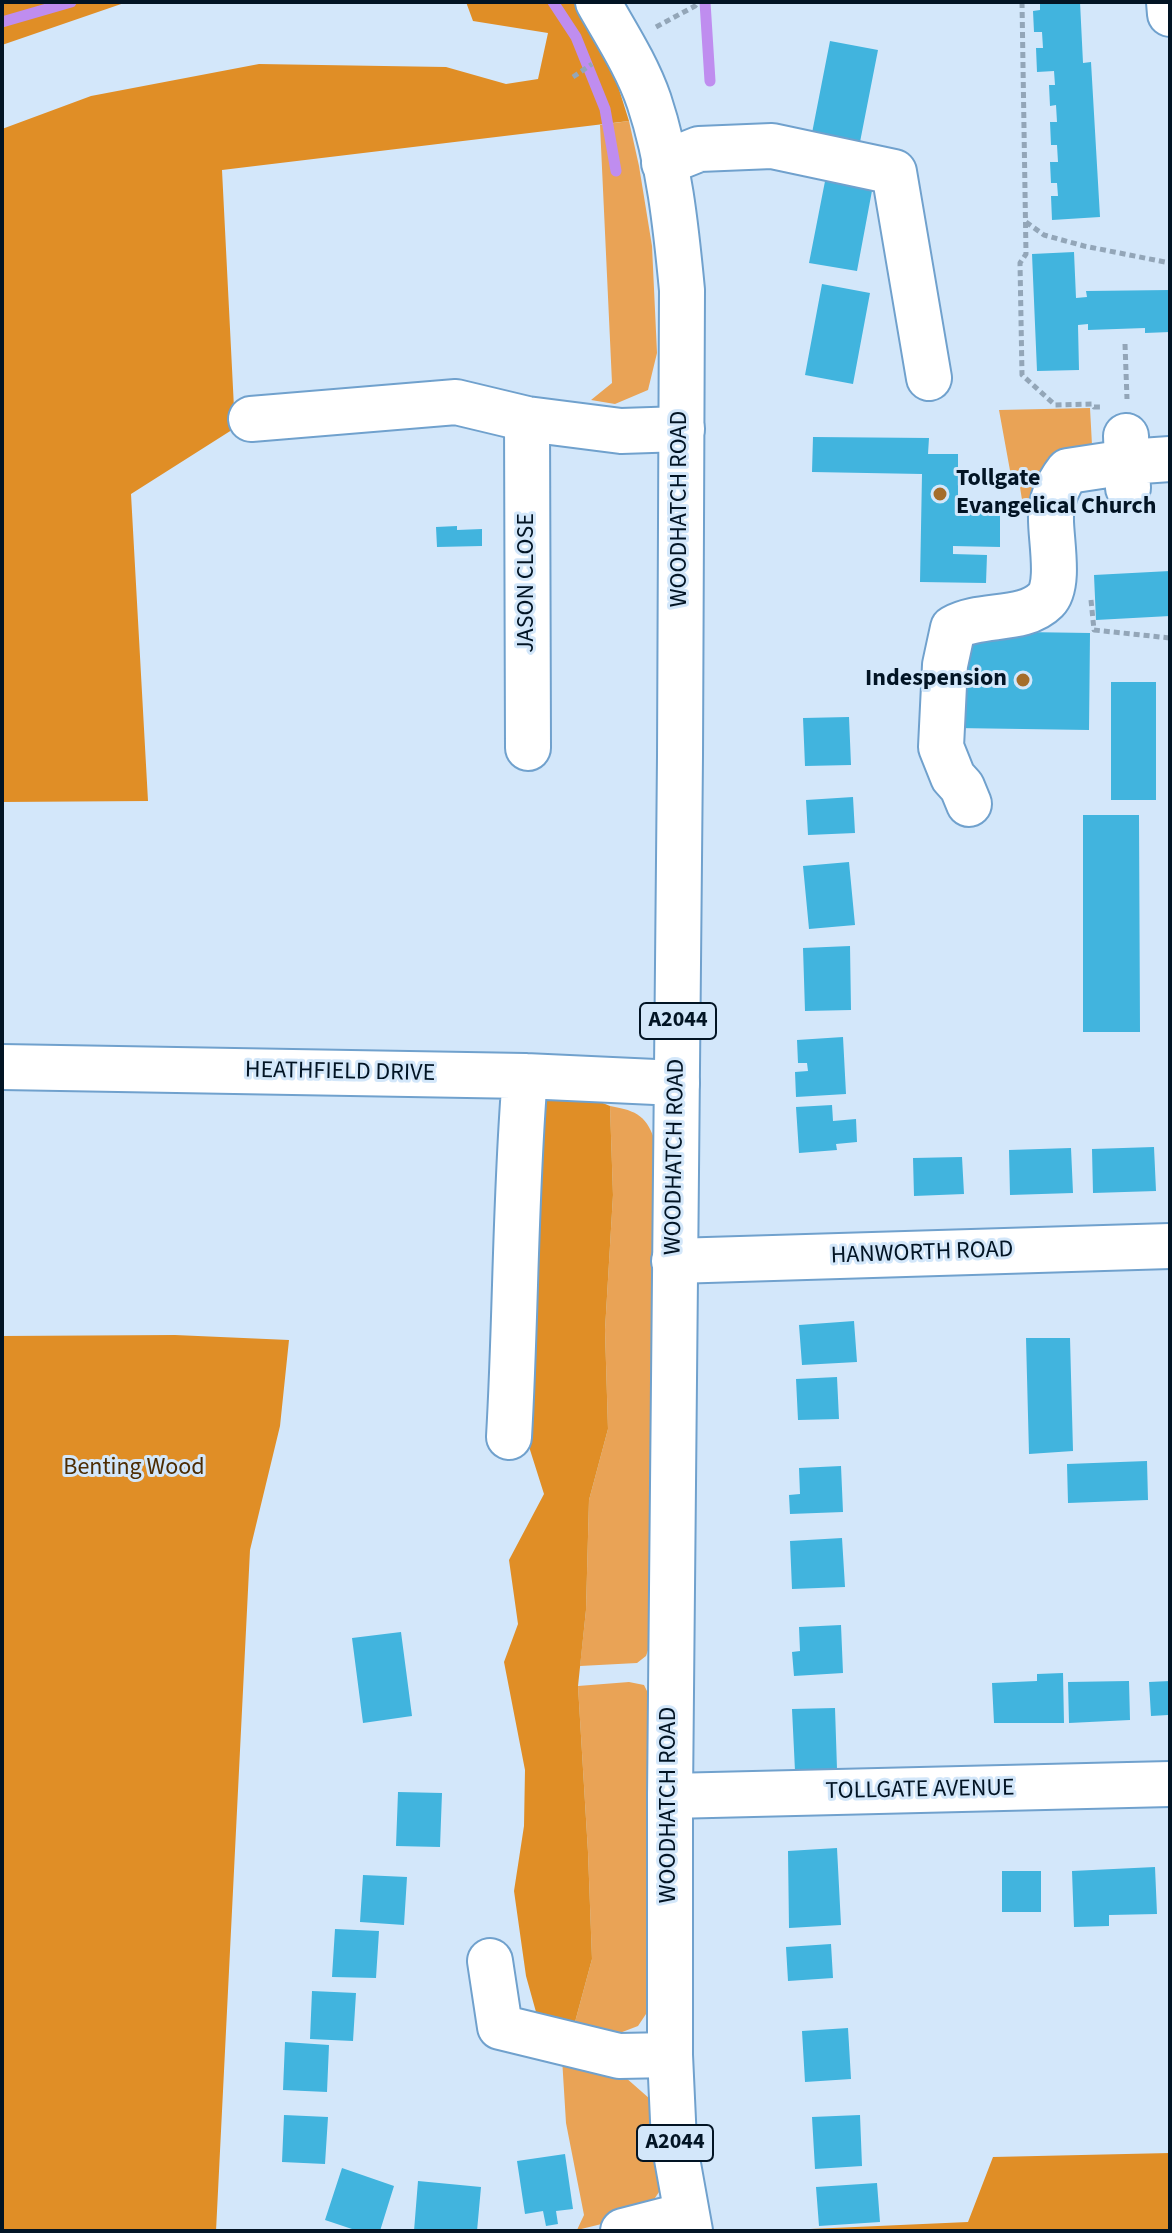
<!DOCTYPE html>
<style>
body{margin:0}
#map{position:relative;width:1172px;height:2233px;overflow:hidden;background:#d3e7fa;font-family:"Source Sans 3",sans-serif}
canvas{display:block}
.frame{position:absolute;inset:0;border:4px solid #021424;pointer-events:none}
</style>
<div id="map">
<canvas width="1172" height="2233"></canvas>
<div class="frame"></div>
</div>
<script>
const ctx = document.querySelector('canvas').getContext('2d');
ctx.lineJoin = 'round';
function fill(path, color) { ctx.fillStyle = color; ctx.fill(path, 'evenodd'); }
function stroke(path, color, width, dash) { ctx.strokeStyle = color; ctx.lineWidth = width; ctx.lineCap = dash ? 'butt' : 'round'; ctx.setLineDash(dash || []); ctx.stroke(path); }
function write(font, color, halo, rows, align = 'center') {
  ctx.font = font + ' "Source Sans 3",sans-serif'; ctx.lineWidth = 6; ctx.setLineDash([]); ctx.textBaseline = 'middle'; ctx.strokeStyle = halo; ctx.fillStyle = color; for (const [text, x, y, turn = 0] of rows) {
    ctx.save(); ctx.translate(x, y); ctx.rotate((+turn || 0) * Math.PI / 180); ctx.textAlign = isNaN(turn) ? turn : align; if (halo) ctx.strokeText(text, 0, 0); ctx.fillText(text, 0, 0); ctx.restore();
  }
}
fill(new Path2D(`
 M629,121L639,166L652,246L657,353L648,390L615,404L591,400L612,383L600,125Z
 M1090,408L1092,445L1048,458L1040,475V512L1024,513L1020,487H1013L999,410Z
 M610,1106C638,1111 647,1116 656,1144L651,1642L646,1656L637,1663L580,1666L586,1610L589,1500L608,1429L605,1330L613,1195Z
 M629,1682L644,1685L651,1699L650,2008L638,2026L617,2034L575,2022L592,1959L588,1852L578,1686Z
 M562,2058L625,2077L650,2099L656,2123L661,2189L649,2207L618,2220L577,2230L584,2215L566,2123Z`), '#e9a356');
fill(new Path2D(`
 M2,2H127L2,45Z
 M466,2H575L612,67L629,121L222,170L235,428L131,494L148,801L2,802V129L91,96L259,64L446,67L506,84L538,79L548,33L473,21Z
 M588,1097L610,1106L613,1195L605,1330L608,1429L589,1500L586,1610L578,1686L588,1852L592,1959L575,2022L536,2012L526,1976L514,1891L524,1826L525,1770L504,1662L518,1624L509,1560L544,1494L525,1434L505,1103Z
 M175,1335L289,1340L280,1426L250,1550L216,2231H2V1336Z
 M1170,2153V2231H765L968,2222L993,2157Z`), '#e08e26');
stroke(new Path2D(`
 M553,2L576,37L605,109L616,171
 M705,2L710,81
 M2,22L71,2`), '#bf8def', 11);
fill(new Path2D(`
 M1040,2H1080L1083,63L1091,62L1100,217L1052,220L1051,196H1058L1057,183H1051L1050,162H1058L1057,145H1051L1050,122H1057L1056,105L1050,106L1049,85H1055L1054,71L1037,72L1036,48H1043L1042,32H1034L1033,11L1040,10Z
 M830,41L878,50L860,142L812,133Z
 M827,171L874,180L857,271L809,263Z
 M1074,252L1076,298L1087,297L1086,291L1170,290V332L1145,333V328L1088,330V324L1078,325L1079,370L1037,371L1032,254Z
 M822,284L870,293L853,384L805,375Z
 M813,437L929,438L928,454H958V513H1000V547L953,546V554L987,555L986,583L920,582L922,474L812,472Z
 M457,526V530L482,529V546L437,547L436,527Z
 M1170,571V616L1096,620L1094,575Z
 M958,631L1090,633L1089,730L956,728Z
 M1111,682H1156V800H1111Z
 M849,717L851,765L805,766L803,718Z
 M853,797L855,833L808,835L806,800Z
 M1083,815H1139L1140,1032H1083Z
 M849,862L855,925L809,929L803,866Z
 M850,946L851,1010L805,1011L803,948Z
 M843,1037L846,1094L796,1097L795,1072L808,1071L807,1063H798L797,1040Z
 M832,1105L833,1121L856,1119L857,1142L836,1144L837,1150L799,1153L796,1107Z
 M1154,1147L1156,1191L1093,1193L1092,1149Z
 M1071,1148L1073,1193L1010,1195L1009,1150Z
 M962,1157L964,1194L914,1196L913,1158Z
 M854,1321L857,1362L802,1365L799,1325Z
 M1026,1338H1070L1073,1451L1029,1454Z
 M837,1377L839,1419L798,1420L796,1379Z
 M1147,1461L1148,1500L1068,1503L1067,1464Z
 M841,1466L843,1512L790,1514L789,1495L800,1494L799,1468Z
 M842,1538L845,1587L792,1589L790,1541Z
 M841,1625L843,1673L794,1676L792,1652L800,1651L799,1627Z
 M401,1632L412,1716L363,1723L352,1638Z
 M1063,1673L1064,1723H994L992,1683L1037,1681V1674Z
 M1129,1681L1130,1720L1069,1723L1068,1682Z
 M1170,1681V1711H1168V1715L1151,1716L1149,1682Z
 M835,1708L837,1769L795,1771L792,1709Z
 M398,1792L442,1793L440,1847L396,1846Z
 M837,1848L841,1925L789,1928L788,1851Z
 M1155,1867L1157,1914L1109,1915V1926L1074,1927L1072,1871Z
 M1002,1871H1041V1912H1002Z
 M363,1875L407,1877L404,1925L360,1922Z
 M335,1929L379,1931L376,1978L332,1977Z
 M831,1944L833,1978L788,1981L786,1947Z
 M312,1991L356,1993L353,2041L310,2039Z
 M848,2028L851,2079L805,2082L802,2031Z
 M285,2042L329,2045L327,2092L283,2090Z
 M284,2115L328,2117L325,2164L282,2162Z
 M860,2115L862,2166L815,2169L812,2117Z
 M565,2154L573,2209L556,2211L558,2224L546,2226L543,2211L525,2214L517,2161Z
 M342,2168L394,2186L380,2231H358L325,2220Z
 M418,2181L481,2187L477,2231H414Z
 M877,2183L880,2222L819,2226L816,2187Z`), '#41b4de');
const minor = new Path2D(`
 M1169,2L1170,14
 M664,163L699,149L772,146L894,172L929,378
 M251,419L456,402L527,419L621,431L682,429
 M527,419L528,748
 M1126,436L1127,462L1170,459
 M969,804L962,787L953,777L941,747L945,665L953,628C981,612 1023,623 1046,600C1061,585 1050,536 1051,516C1051,499 1058,484 1068,471L1127,462L1128,488
 M2,1067L525,1076L677,1083
 M674,1261L1170,1246
 M509,1437C516,1317 515,1196 525,1076
 M670,1796L1170,1784
 M490,1961L500,2027L619,2056L670,2055
 M623,2231L685,2215`);
const major = new Path2D(`
 M598,2C616,34 637,66 649,101C669,161 676,227 682,290L680,756L670,1796V2055L674,2142L690,2231`);
stroke(minor, '#70a1cd', 48);
stroke(major, '#70a1cd', 48);
stroke(new Path2D(`
 M1022,2L1026,254L1020,263L1022,375L1055,405L1092,404L1094,407H1100
 M656,27L695,6L698,2
 M573,77L592,64
 M1026,222L1044,235L1084,246L1170,263
 M1125,344L1127,399
 M1091,600L1094,630L1170,638`), '#93a6b8', 5, [6, 4]);
stroke(minor, '#fff', 44);
stroke(major, '#fff', 44);
for (const [x, y, r, color] of [
 [940,494,8,"#a56d2b"],
 [1023,680,8,"#a56d2b"]
]) { const dot = new Path2D(); dot.arc(x, y, r, 0, 2 * Math.PI); ctx.fillStyle = color; ctx.fill(dot); stroke(dot, '#d3e7fa', 3); }
for (const [x, y, w] of [
 [678,1021,76],
 [675,2143,76]
]) { const box = new Path2D(); box.roundRect(x - w / 2, y - 18, w, 36, 6); ctx.fillStyle = '#d3e7fa'; ctx.fill(box); stroke(box, '#021424', 2); }
write('bold 22px', '#021424', null, [
 ["A2044",678,1021],
 ["A2044",675,2143]
]);
write('bold 24px', '#021424', '#d3e7fa', [
 ["Tollgate",956,480],
 ["Evangelical Church",956,508],
 ["Indespension",1007,680,"right"]
], 'left');
write('24px', '#021424', '#d3e7fa', [
 ["WOODHATCH ROAD",681,509,-90],
 ["JASON CLOSE",528,583,-90],
 ["HEATHFIELD DRIVE",340,1073,1],
 ["WOODHATCH ROAD",676,1157,-89],
 ["HANWORTH ROAD",922,1254,-2],
 ["TOLLGATE AVENUE",920,1791,-1],
 ["WOODHATCH ROAD",670,1805,-90]
]);
write('24px', '#4d2c02', '#d3e7fa', [
 ["Benting Wood",134,1469]
]);
</script>
